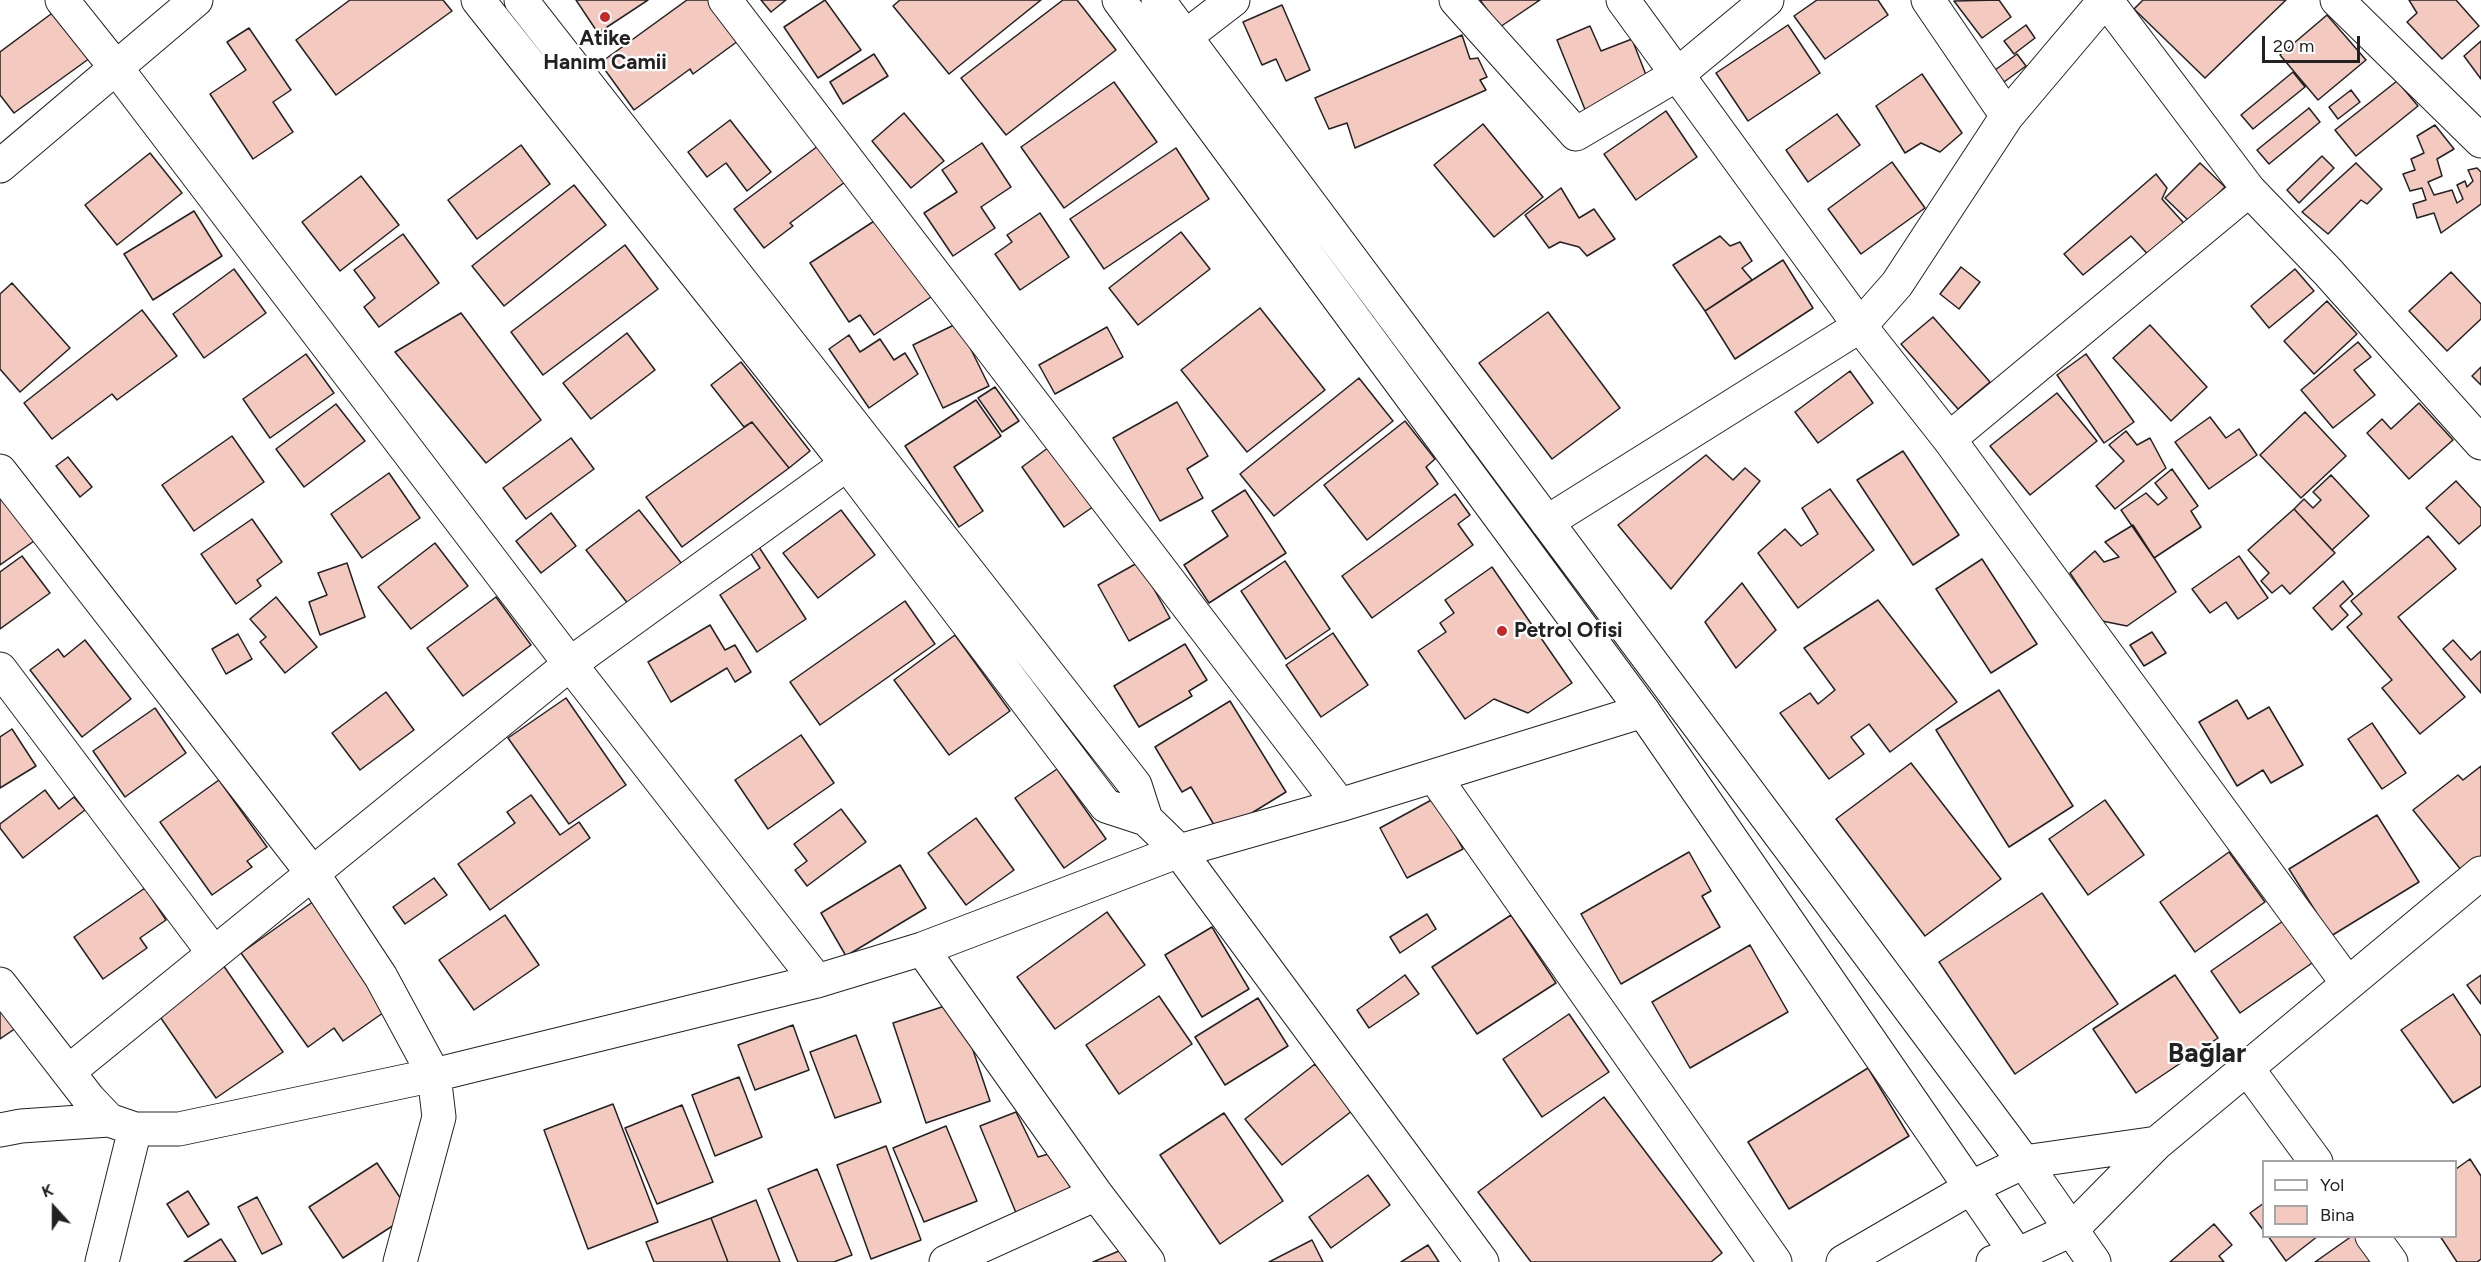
<!DOCTYPE html>
<meta charset="utf-8">
<style>
body{margin:0}
#map{position:relative;width:2481px;height:1262px;overflow:hidden;background:#fff;font-family:Figtree,sans-serif}
canvas{display:block}
.legend{position:absolute;left:2262px;top:1160px;width:195px;height:78px;box-sizing:border-box;background:#fff;border:2px solid #a7a7a7;margin:0;padding:8px 10px;list-style:none;font-size:18px;color:#222}
.legend li{display:flex;align-items:center;gap:12px;height:30px}
.legend b{width:30px;border:2px solid #a7a7a7}
.north{position:absolute;left:24px;top:1178px;width:60px;height:60px;-webkit-text-stroke:4px #fff;paint-order:stroke;rotate:339deg;font-size:16px;font-weight:700;line-height:24px;text-align:center;color:#222}
.north::after{content:'';display:block;margin:auto;width:21px;height:27px;background:#222;clip-path:polygon(50% 0,100% 100%,50% 72%,0 100%)}
.scale{position:absolute;left:2262px;top:36px;width:98px;height:27px;box-sizing:border-box;border:3px solid #222;border-top:0;padding-left:8px;font-size:18px;line-height:21px;white-space:nowrap;color:#222;-webkit-text-stroke:4px #fff;paint-order:stroke}
</style>
<div id="map">
<canvas width="2481" height="1262"></canvas>
<ul class="legend">
<li><b style="height:8px;background:#fff"></b>Yol</li>
<li><b style="height:16px;background:#f3c9c0"></b>Bina</li>
</ul>
<div class="north">K</div>
<div class="scale">20 m</div>
</div>
<script>
const ctx = document.querySelector('canvas').getContext('2d');
ctx.lineJoin = 'round';
function fillPath(path, color) {
  ctx.fillStyle = color;
  ctx.fill(path, 'evenodd');
}
function shape(rows) {
  const path = new Path2D();
  for (const r of rows) {
    path.moveTo(r[0], r[1]);
    for (let i = 2; i < r.length; i += 2) path.lineTo(r[i], r[i + 1]);
  }
  return path;
}
function trace(path, color, width, dash) {
  ctx.strokeStyle = color;
  ctx.lineWidth = width;
  ctx.lineCap = dash ? 'butt' : 'round';
  ctx.setLineDash(dash || []);
  ctx.stroke(path);
}
function label(font, color, halo, rows, align = 'center') {
  ctx.font = font + ' Figtree,sans-serif';
  ctx.lineWidth = 4.5;
  ctx.setLineDash([]);
  ctx.textBaseline = 'middle';
  ctx.strokeStyle = halo;
  ctx.fillStyle = color;
  for (const [text, x, y, turn = 0] of rows) {
    ctx.save();
    ctx.translate(x, y);
    ctx.rotate((+turn || 0) * Math.PI / 180);
    ctx.textAlign = isNaN(turn) ? turn : align;
    if (halo) ctx.strokeText(text, 0, 0);
    ctx.fillText(text, 0, 0);
    ctx.restore();
  }
}
const building = shape([
 [350,0,443,0,452,11,336,95,296,40,350,0],
 [576,0,648,0,598,33,576,0],
 [687,0,709,0,738,41,693,74,690,69,634,110,600,63,687,0],
 [761,0,786,0,771,12,761,0],
 [825,0,861,50,818,78,784,27,825,0],
 [900,0,1041,0,949,74,893,6,900,0],
 [1063,0,1077,0,1116,50,1006,135,961,78,1063,0],
 [1480,0,1540,0,1500,27,1480,0],
 [1817,0,1878,0,1888,15,1825,59,1794,16,1817,0],
 [1999,0,2011,17,1982,38,1954,1,1999,0],
 [2143,0,2286,0,2205,78,2134,9,2143,0],
 [2409,0,2456,0,2479,26,2442,59,2407,22,2417,13,2409,0],
 [1282,5,1310,70,1286,81,1276,59,1262,65,1243,22,1282,5],
 [55,11,90,58,14,113,0,95,0,52,55,11],
 [2327,15,2366,60,2318,100,2280,55,2327,15],
 [1788,25,1820,73,1748,121,1716,73,1788,25],
 [2026,25,2035,38,2014,54,2004,41,2026,25],
 [1590,26,1601,51,1632,39,1646,75,1586,112,1557,40,1590,26],
 [249,28,291,90,273,102,293,132,253,159,210,94,246,70,227,42,249,28],
 [1462,35,1470,59,1478,58,1487,77,1480,80,1486,90,1355,148,1347,123,1329,129,1315,98,1462,35],
 [2481,41,2481,79,2464,56,2481,41],
 [874,54,888,76,843,104,830,82,874,54],
 [2017,54,2026,66,2004,82,1995,70,2017,54],
 [2293,72,2305,87,2253,129,2241,115,2293,72],
 [1922,74,1962,133,1940,152,1921,143,1905,153,1876,106,1922,74],
 [2397,81,2418,106,2356,156,2335,130,2397,81],
 [1114,82,1157,142,1064,208,1021,147,1114,82],
 [2351,90,2360,102,2338,119,2329,107,2351,90],
 [2309,108,2320,122,2269,164,2257,150,2309,108],
 [1666,111,1697,157,1636,200,1604,154,1666,111],
 [904,113,944,161,911,188,872,141,904,113],
 [1837,114,1860,145,1808,182,1786,150,1837,114],
 [730,120,771,172,747,191,726,163,707,177,688,152,730,120],
 [1483,124,1543,197,1494,237,1434,165,1483,124],
 [2435,125,2454,149,2437,159,2442,176,2428,182,2434,195,2452,190,2457,203,2463,199,2457,185,2465,181,2467,187,2473,181,2468,170,2477,168,2481,172,2481,204,2441,233,2434,213,2417,218,2413,204,2426,200,2422,188,2410,191,2403,174,2415,170,2411,159,2424,153,2417,136,2435,125],
 [982,143,1011,187,981,207,995,228,953,256,924,213,957,192,942,170,982,143],
 [521,145,550,184,477,239,448,200,521,145],
 [818,146,845,182,790,223,793,226,764,248,734,209,818,146],
 [1176,148,1209,199,1104,269,1070,219,1176,148],
 [150,153,182,193,117,245,85,205,150,153],
 [2322,156,2334,168,2299,203,2287,190,2322,156],
 [1892,162,1925,208,1861,254,1828,209,1892,162],
 [2200,163,2225,187,2190,222,2165,198,2200,163],
 [2356,163,2382,189,2367,204,2361,200,2328,234,2302,212,2356,163],
 [2156,174,2167,188,2162,199,2191,231,2153,260,2131,236,2083,275,2064,254,2156,174],
 [361,176,399,225,340,271,302,222,361,176],
 [574,185,606,225,504,306,472,266,574,185],
 [1561,188,1579,218,1594,209,1615,239,1587,256,1579,247,1560,242,1549,248,1525,215,1561,188],
 [194,211,222,256,153,300,124,254,194,211],
 [888,212,940,291,874,335,860,315,849,322,810,263,888,212],
 [1040,213,1069,257,1020,290,995,254,1012,242,1007,235,1040,213],
 [1181,232,1210,269,1138,325,1109,288,1181,232],
 [403,234,439,283,379,327,364,307,375,298,354,270,403,234],
 [1720,236,1730,246,1740,242,1752,261,1742,268,1752,280,1705,311,1673,265,1720,236],
 [625,245,658,289,543,375,511,332,625,245],
 [1783,260,1813,308,1735,359,1705,311,1783,260],
 [1961,267,1980,282,1959,309,1940,294,1961,267],
 [234,269,266,313,204,358,173,314,234,269],
 [2295,269,2314,291,2269,328,2251,306,2295,269],
 [2451,272,2481,304,2481,319,2447,351,2409,311,2451,272],
 [12,283,70,348,20,392,0,369,0,294,12,283],
 [2327,301,2357,334,2314,374,2284,341,2327,301],
 [1260,308,1325,390,1247,452,1181,370,1260,308],
 [142,310,177,356,117,400,112,394,52,439,24,403,142,310],
 [1548,312,1620,408,1552,459,1479,363,1548,312],
 [461,313,541,420,486,463,395,352,461,313],
 [1933,317,1990,382,1958,409,1901,344,1933,317],
 [958,323,989,386,943,408,913,345,958,323],
 [2150,325,2207,387,2171,421,2113,358,2150,325],
 [1107,327,1123,357,1055,394,1039,365,1107,327],
 [627,333,655,370,591,419,563,383,627,333],
 [849,335,860,352,880,339,894,360,905,353,918,374,869,408,829,349,849,335],
 [2358,342,2371,357,2354,370,2375,395,2333,428,2301,390,2358,342],
 [306,354,334,393,270,438,243,399,306,354],
 [2086,354,2134,422,2104,443,2057,375,2086,354],
 [741,362,810,451,789,468,752,422,744,427,711,385,741,362],
 [2481,367,2481,385,2472,376,2481,367],
 [1850,371,1873,403,1818,443,1795,412,1850,371],
 [1359,378,1393,421,1274,516,1240,474,1359,378],
 [995,387,1019,421,1002,432,978,398,995,387],
 [2057,393,2097,441,2030,495,1990,446,2057,393],
 [976,400,1001,436,954,467,983,511,959,527,905,446,976,400],
 [1177,402,1208,456,1187,469,1203,498,1160,521,1113,438,1177,402],
 [2419,403,2453,440,2409,479,2367,433,2382,419,2391,429,2419,403],
 [336,404,365,441,304,487,276,449,336,404],
 [2305,412,2346,456,2301,498,2260,455,2305,412],
 [2210,417,2226,438,2239,429,2257,455,2209,489,2175,442,2210,417],
 [1405,421,1435,459,1426,467,1438,484,1367,540,1324,485,1405,421],
 [752,422,789,468,682,547,646,497,752,422],
 [2126,431,2137,445,2150,438,2166,468,2115,509,2096,486,2124,461,2109,445,2126,431],
 [232,436,264,482,194,531,162,485,232,436],
 [571,438,594,469,526,519,503,488,571,438],
 [1056,442,1100,502,1064,527,1022,467,1056,442],
 [1903,451,1959,535,1913,565,1857,480,1903,451],
 [1706,455,1733,480,1745,468,1760,481,1671,589,1618,525,1706,455],
 [68,457,92,487,80,497,56,466,68,457],
 [2172,469,2198,506,2191,511,2201,527,2154,558,2121,510,2146,493,2158,505,2167,498,2155,483,2172,469],
 [389,473,420,518,362,558,331,514,389,473],
 [2331,475,2369,516,2332,550,2294,509,2304,499,2313,508,2321,500,2313,492,2331,475],
 [2456,481,2481,508,2481,525,2459,544,2426,508,2456,481],
 [0,485,37,539,0,565,0,485],
 [1830,489,1874,550,1798,608,1758,553,1785,529,1801,546,1818,534,1802,508,1830,489],
 [1245,490,1286,553,1209,603,1184,565,1228,536,1212,511,1245,490],
 [1455,494,1470,515,1458,524,1473,545,1372,618,1342,576,1455,494],
 [2294,509,2335,553,2290,594,2282,585,2272,593,2261,581,2269,573,2248,550,2294,509],
 [639,510,682,564,629,605,586,550,639,510],
 [841,510,875,555,818,598,783,553,841,510],
 [551,513,576,546,541,573,516,541,551,513],
 [252,519,282,562,257,580,261,586,236,604,201,554,252,519],
 [2133,525,2176,592,2127,626,2102,621,2070,573,2095,551,2104,562,2119,557,2105,542,2133,525],
 [2428,536,2456,569,2398,617,2465,697,2420,734,2382,688,2392,680,2347,627,2362,614,2351,601,2428,536],
 [435,543,468,586,411,629,378,587,435,543],
 [757,544,806,619,757,652,720,595,760,568,748,549,757,544],
 [22,556,50,593,0,629,0,572,22,556],
 [2239,556,2268,598,2238,619,2226,602,2210,613,2192,589,2239,556],
 [1982,559,2037,644,1991,673,1936,589,1982,559],
 [1285,561,1330,629,1286,659,1241,591,1285,561],
 [1139,562,1170,618,1129,641,1098,585,1139,562],
 [347,563,365,617,320,635,309,602,327,595,318,573,347,563],
 [1492,567,1572,683,1528,713,1494,699,1465,719,1418,651,1446,632,1440,623,1454,613,1445,600,1492,567],
 [2343,581,2353,594,2340,606,2348,615,2332,630,2313,608,2343,581],
 [1742,583,1776,630,1736,668,1705,622,1742,583],
 [276,597,317,647,285,673,260,642,266,637,250,619,276,597],
 [496,597,531,645,463,696,427,648,496,597],
 [1878,600,1957,702,1890,752,1869,724,1851,737,1864,754,1829,779,1780,713,1810,693,1818,704,1835,690,1804,648,1878,600],
 [905,601,935,644,820,725,790,682,905,601],
 [710,625,725,650,735,645,751,672,735,682,727,668,671,702,648,662,710,625],
 [2152,632,2166,653,2144,666,2130,645,2152,632],
 [1333,633,1368,685,1321,717,1286,665,1333,633],
 [238,634,252,659,226,674,212,649,238,634],
 [955,635,1010,711,949,755,894,680,955,635],
 [85,640,131,699,82,737,30,670,58,649,64,657,85,640],
 [2453,640,2471,660,2481,651,2481,693,2443,649,2453,640],
 [1185,644,1207,680,1189,691,1192,696,1139,727,1114,686,1185,644],
 [1999,690,2073,806,2009,847,1936,730,1999,690],
 [386,692,414,730,360,770,332,733,386,692],
 [566,698,626,785,569,824,508,738,566,698],
 [2237,700,2248,719,2269,707,2303,765,2271,783,2263,770,2237,786,2199,722,2237,700],
 [1230,701,1286,792,1219,833,1191,787,1182,792,1155,747,1230,701],
 [155,708,186,753,125,797,93,751,155,708],
 [2372,723,2406,773,2382,789,2348,739,2372,723],
 [12,729,36,766,0,788,0,737,12,729],
 [801,735,834,783,768,829,735,780,801,735],
 [1911,763,2001,879,1925,936,1836,819,1911,763],
 [2481,766,2481,856,2462,871,2413,810,2458,775,2463,780,2481,766],
 [1057,769,1106,839,1064,868,1015,798,1057,769],
 [219,780,267,847,247,861,252,867,212,895,160,822,219,780],
 [45,790,59,809,74,797,85,810,23,858,0,828,0,824,45,790],
 [531,795,560,835,579,822,590,838,490,910,458,864,515,823,507,812,531,795],
 [1435,798,1463,849,1407,878,1380,828,1435,798],
 [2105,800,2144,855,2088,895,2049,839,2105,800],
 [841,809,866,842,807,886,795,870,807,861,794,844,841,809],
 [2377,815,2419,882,2331,936,2289,869,2377,815],
 [976,818,1014,870,966,905,928,853,976,818],
 [1689,852,1711,891,1702,896,1720,927,1621,984,1581,914,1689,852],
 [2229,852,2265,902,2195,952,2160,902,2229,852],
 [900,865,926,908,846,956,821,913,900,865],
 [434,878,447,895,405,924,393,907,434,878],
 [145,888,166,920,140,938,147,948,103,979,74,937,145,888],
 [2042,893,2118,1004,2015,1074,1939,962,2042,893],
 [314,901,390,1008,343,1041,334,1028,308,1047,241,953,314,901],
 [1107,912,1145,965,1055,1029,1017,977,1107,912],
 [1427,914,1436,929,1400,953,1390,937,1427,914],
 [505,915,539,965,474,1010,439,960,505,915],
 [1511,915,1556,983,1477,1034,1432,967,1511,915],
 [2286,919,2315,961,2240,1013,2211,971,2286,919],
 [1212,927,1249,989,1202,1017,1165,955,1212,927],
 [1750,945,1788,1012,1690,1068,1652,1002,1750,945],
 [221,962,283,1052,216,1098,154,1008,221,962],
 [1405,975,1419,994,1369,1028,1357,1010,1405,975],
 [2175,975,2218,1038,2136,1093,2093,1029,2175,975],
 [2481,975,2481,1004,2467,985,2481,975],
 [0,994,22,1024,0,1039,0,994],
 [2453,994,2481,1036,2481,1086,2453,1103,2401,1030,2453,994],
 [1159,996,1192,1044,1119,1094,1086,1045,1159,996],
 [1258,998,1288,1046,1225,1085,1195,1037,1258,998],
 [957,1002,990,1101,926,1123,893,1023,957,1002],
 [1569,1014,1609,1072,1542,1117,1503,1059,1569,1014],
 [793,1025,809,1070,755,1090,738,1045,793,1025],
 [856,1035,881,1102,835,1118,810,1052,856,1035],
 [1315,1064,1352,1111,1282,1165,1245,1119,1315,1064],
 [1868,1068,1909,1136,1789,1209,1748,1142,1868,1068],
 [739,1077,762,1137,715,1156,692,1095,739,1077],
 [1604,1097,1722,1253,1711,1262,1531,1262,1478,1192,1604,1097],
 [613,1104,658,1222,588,1249,544,1130,613,1104],
 [682,1105,713,1182,657,1204,625,1128,682,1105],
 [1016,1112,1038,1157,1052,1153,1075,1196,1019,1220,980,1126,1016,1112],
 [1224,1113,1283,1201,1220,1244,1160,1155,1224,1113],
 [946,1126,977,1201,924,1222,893,1148,946,1126],
 [886,1146,921,1240,871,1259,837,1165,886,1146],
 [2470,1159,2481,1176,2481,1259,2477,1262,2457,1262,2440,1236,2456,1236,2456,1169,2470,1159],
 [377,1163,411,1214,343,1258,309,1207,377,1163],
 [817,1169,852,1255,834,1262,798,1262,768,1189,817,1169],
 [1368,1175,1390,1205,1331,1248,1309,1217,1368,1175],
 [188,1191,209,1224,188,1237,167,1204,188,1191],
 [257,1197,282,1244,262,1254,238,1207,257,1197],
 [756,1200,780,1262,728,1262,711,1218,756,1200],
 [2264,1203,2264,1231,2250,1213,2264,1203],
 [711,1218,728,1262,654,1262,646,1242,711,1218],
 [2214,1224,2232,1245,2219,1256,2224,1262,2170,1262,2214,1224],
 [2268,1236,2318,1236,2286,1261,2268,1236],
 [2352,1236,2365,1236,2383,1262,2315,1262,2352,1236],
 [221,1239,236,1262,184,1262,221,1239],
 [1312,1240,1323,1262,1269,1262,1312,1240],
 [1428,1245,1439,1262,1401,1262,1428,1245],
 [1126,1248,1131,1262,1093,1262,1126,1248]
]);
fillPath(building, '#f3c9c0');
trace(building, '#222', 1.5);
const minor = shape([
 [62,0,117,69,570,664,817,981],
 [478,0,847,464,1106,806,1146,819,1179,851,1482,1262],
 [521,0,1135,785,1146,819],
 [725,0,1340,805],
 [1456,0,1576,134,1678,74,1767,0],
 [1623,0,1860,326,1949,439,2348,984],
 [1928,0,2007,116],
 [2106,0,2249,190,2328,272,2481,443],
 [2337,0,2481,141],
 [1185,37,1233,0],
 [0,166,196,0],
 [1949,439,2249,190],
 [0,471,313,874,381,977,434,1075,439,1117,400,1262],
 [1547,522,1860,326,1897,284,2007,116,2105,0],
 [0,669,213,952],
 [1434,776,1775,1262],
 [922,949,1096,1194,1148,1262],
 [0,984,89,1099,109,1120,135,1129,179,1129,434,1075,817,981,922,949,1179,851,1340,805,1643,711],
 [2247,1068,2316,1162],
 [68,1072,570,664,847,464],
 [0,1130,21,1126,109,1120],
 [2372,1236,2391,1262],
 [102,1262,135,1129],
 [946,1262,1096,1194],
 [1843,1262,1972,1187,2024,1162,2157,1143],
 [1993,1262,2017,1255,2071,1230,2157,1143,2481,873]
]);
const major = shape([
 [1119,0,1643,711,2022,1262],
 [1158,0,2024,1162,2094,1262]
]);
trace(minor, '#222', 35);
trace(major, '#222', 35);
trace(minor, '#fff', 33);
trace(major, '#fff', 33);
for (const [x, y, r, color] of [
 [605,17,6,"#c62828"],
 [1502,631,6,"#c62828"]
]) {
  const dot = new Path2D();
  dot.arc(x, y, r, 0, 2 * Math.PI);
  ctx.fillStyle = color;
  ctx.fill(dot);
  trace(dot, '#fff', 2);
}
label('bold 21px', '#222', '#fff', [
 ["Atike",605,39],
 ["Hanım Camii",605,63],
 ["Petrol Ofisi",1514,631,"left"]
]);
label('bold 27px', '#222', '#fff', [
 ["Bağlar",2207,1054]
]);
</script>
